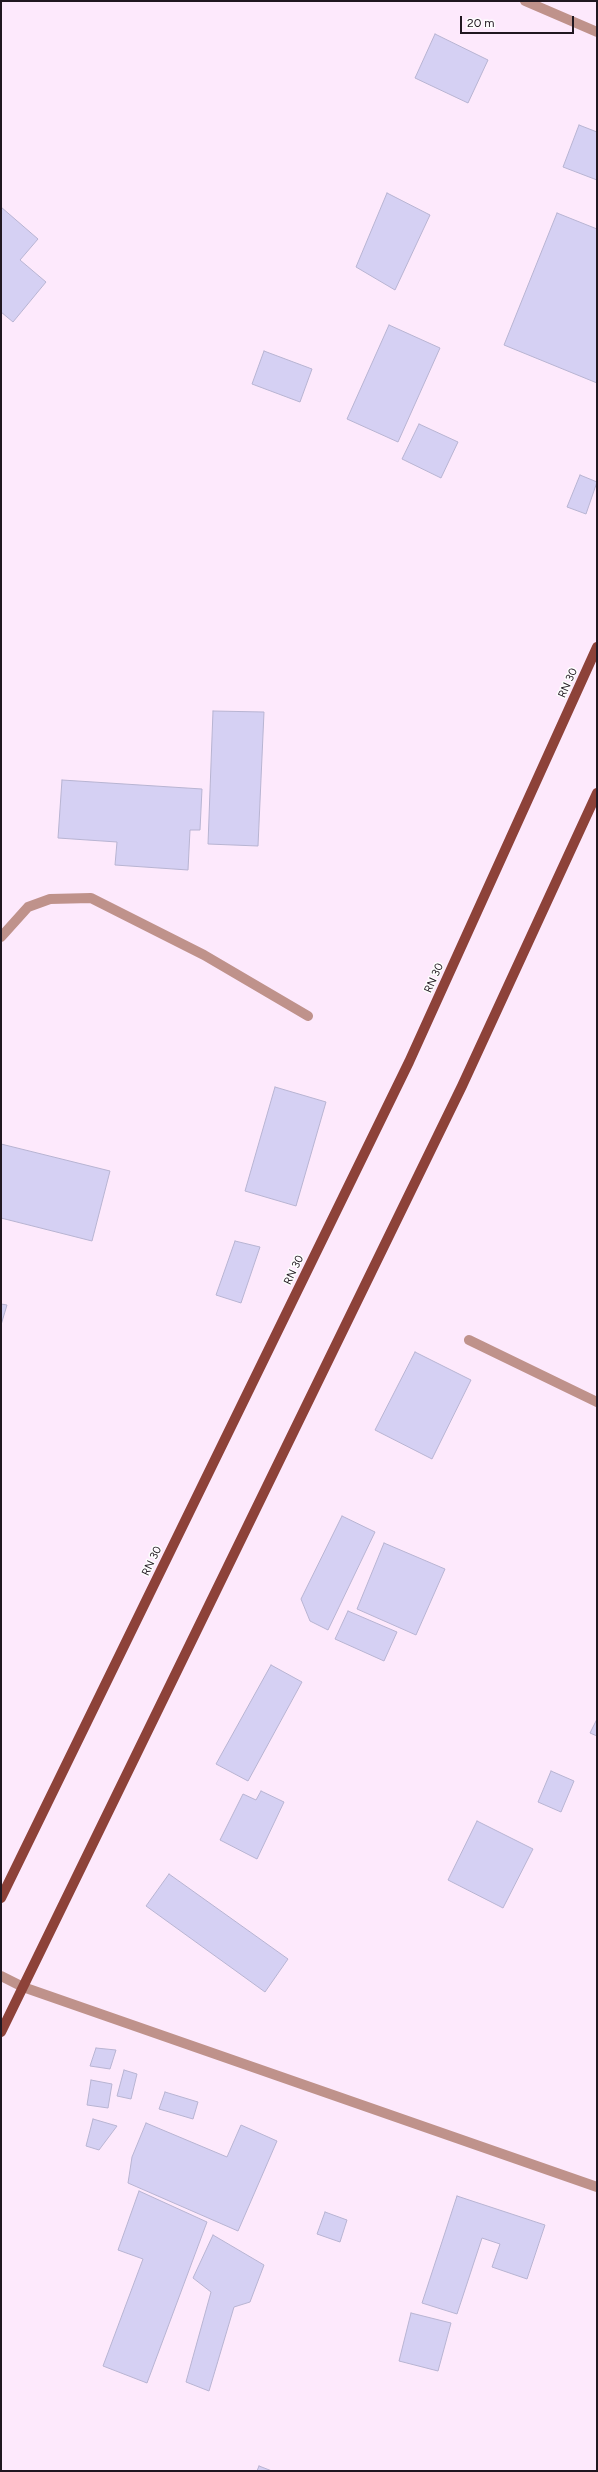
<!DOCTYPE html>
<style>
body{margin:0}
#map{position:relative;width:598px;height:2472px;overflow:hidden;background:#fde9fc;font-family:Figtree,sans-serif}
canvas{display:block}
.frame{position:absolute;inset:0;border:2px solid #201720;pointer-events:none}
.scale{position:absolute;left:460px;top:16px;width:114px;height:18px;box-sizing:border-box;border:2px solid #201720;border-top:0;padding-left:5px;font-size:12px;line-height:14px;white-space:nowrap;color:#201720;-webkit-text-stroke:3px #fdfdfd;paint-order:stroke}
</style>
<div id="map">
<canvas width="598" height="2472"></canvas>
<div class="frame"></div>
<div class="scale">20 m</div>
</div>
<script>
const ctx = document.querySelector('canvas').getContext('2d');
ctx.lineJoin = 'round';
function fillPath(path, color) {
  ctx.fillStyle = color;
  ctx.fill(path, 'evenodd');
}
function shape(rows) {
  const path = new Path2D();
  for (const r of rows) {
    path.moveTo(r[0], r[1]);
    for (let i = 2; i < r.length; i += 2) path.lineTo(r[i], r[i + 1]);
  }
  return path;
}
function trace(path, color, width, dash) {
  ctx.strokeStyle = color;
  ctx.lineWidth = width;
  ctx.lineCap = dash ? 'butt' : 'round';
  ctx.setLineDash(dash || []);
  ctx.stroke(path);
}
function label(font, color, halo, rows, align = 'center') {
  ctx.font = font + ' Figtree,sans-serif';
  ctx.lineWidth = 3;
  ctx.setLineDash([]);
  ctx.textBaseline = 'middle';
  ctx.strokeStyle = halo;
  ctx.fillStyle = color;
  for (const [text, x, y, turn = 0] of rows) {
    ctx.save();
    ctx.translate(x, y);
    ctx.rotate((+turn || 0) * Math.PI / 180);
    ctx.textAlign = isNaN(turn) ? turn : align;
    if (halo) ctx.strokeText(text, 0, 0);
    ctx.fillText(text, 0, 0);
    ctx.restore();
  }
}
const building = shape([
 [435,34,488,60,468,103,415,78,435,34],
 [579,125,597,132,597,180,563,167,579,125],
 [387,193,430,215,395,290,356,267,387,193],
 [1,207,38,239,20,260,46,282,13,322,1,312,1,207],
 [557,213,597,229,597,383,504,345,557,213],
 [389,325,440,348,398,442,347,419,389,325],
 [264,351,312,369,300,402,252,384,264,351],
 [419,424,458,442,441,478,402,459,419,424],
 [580,475,597,482,586,514,567,507,580,475],
 [213,711,264,712,258,846,208,844,213,711],
 [62,780,202,789,200,830,190,830,188,870,115,865,117,842,58,838,62,780],
 [275,1087,326,1102,296,1206,245,1191,275,1087],
 [1,1144,110,1171,92,1241,1,1218,1,1144],
 [235,1241,260,1247,241,1303,216,1295,235,1241],
 [1,1304,7,1305,1,1325,1,1304],
 [415,1352,471,1380,432,1459,375,1430,415,1352],
 [342,1516,375,1532,328,1630,310,1621,301,1599,342,1516],
 [384,1543,445,1569,416,1635,357,1609,384,1543],
 [348,1611,397,1632,384,1661,335,1639,348,1611],
 [271,1665,302,1682,248,1781,216,1764,271,1665],
 [597,1719,597,1736,590,1733,597,1719],
 [551,1771,574,1781,561,1812,538,1802,551,1771],
 [261,1791,284,1802,257,1859,220,1840,243,1794,256,1800,261,1791],
 [477,1821,533,1849,503,1908,448,1880,477,1821],
 [169,1874,288,1959,265,1992,146,1906,169,1874],
 [96,2048,116,2050,110,2069,90,2066,96,2048],
 [124,2070,137,2074,131,2099,117,2096,124,2070],
 [91,2080,112,2084,108,2108,87,2105,91,2080],
 [165,2092,198,2102,193,2119,159,2109,165,2092],
 [93,2119,117,2126,99,2150,86,2146,93,2119],
 [146,2123,227,2157,241,2125,277,2141,238,2231,128,2183,132,2157,146,2123],
 [139,2191,207,2222,147,2383,103,2366,143,2259,118,2250,139,2191],
 [457,2196,545,2225,527,2279,492,2267,500,2244,482,2238,457,2314,422,2303,457,2196],
 [325,2212,347,2220,340,2242,317,2234,325,2212],
 [213,2235,264,2265,250,2302,234,2307,209,2391,186,2382,211,2292,193,2278,213,2235],
 [411,2313,451,2323,438,2371,399,2361,411,2313],
 [259,2466,272,2471,257,2471,259,2466]
]);
fillPath(building, '#d5d0f3');
trace(building, '#b8b4d2', 1);
trace(shape([
 [525,1,597,32],
 [1,937,28,907,50,899,91,898,204,955,308,1016],
 [469,1340,597,1402],
 [1,1976,23,1987,597,2187]
]), '#bf928b', 10);
trace(shape([
 [1,1898,409,1062,597,647],
 [1,2032,462,1086,597,793]
]), '#8d4239', 10);
label('11px', '#201720', '#fdfdfd', [
 ["RN 30",568,683,-66],
 ["RN 30",434,978,-66],
 ["RN 30",294,1270,-64],
 ["RN 30",152,1561,-64]
]);
</script>
